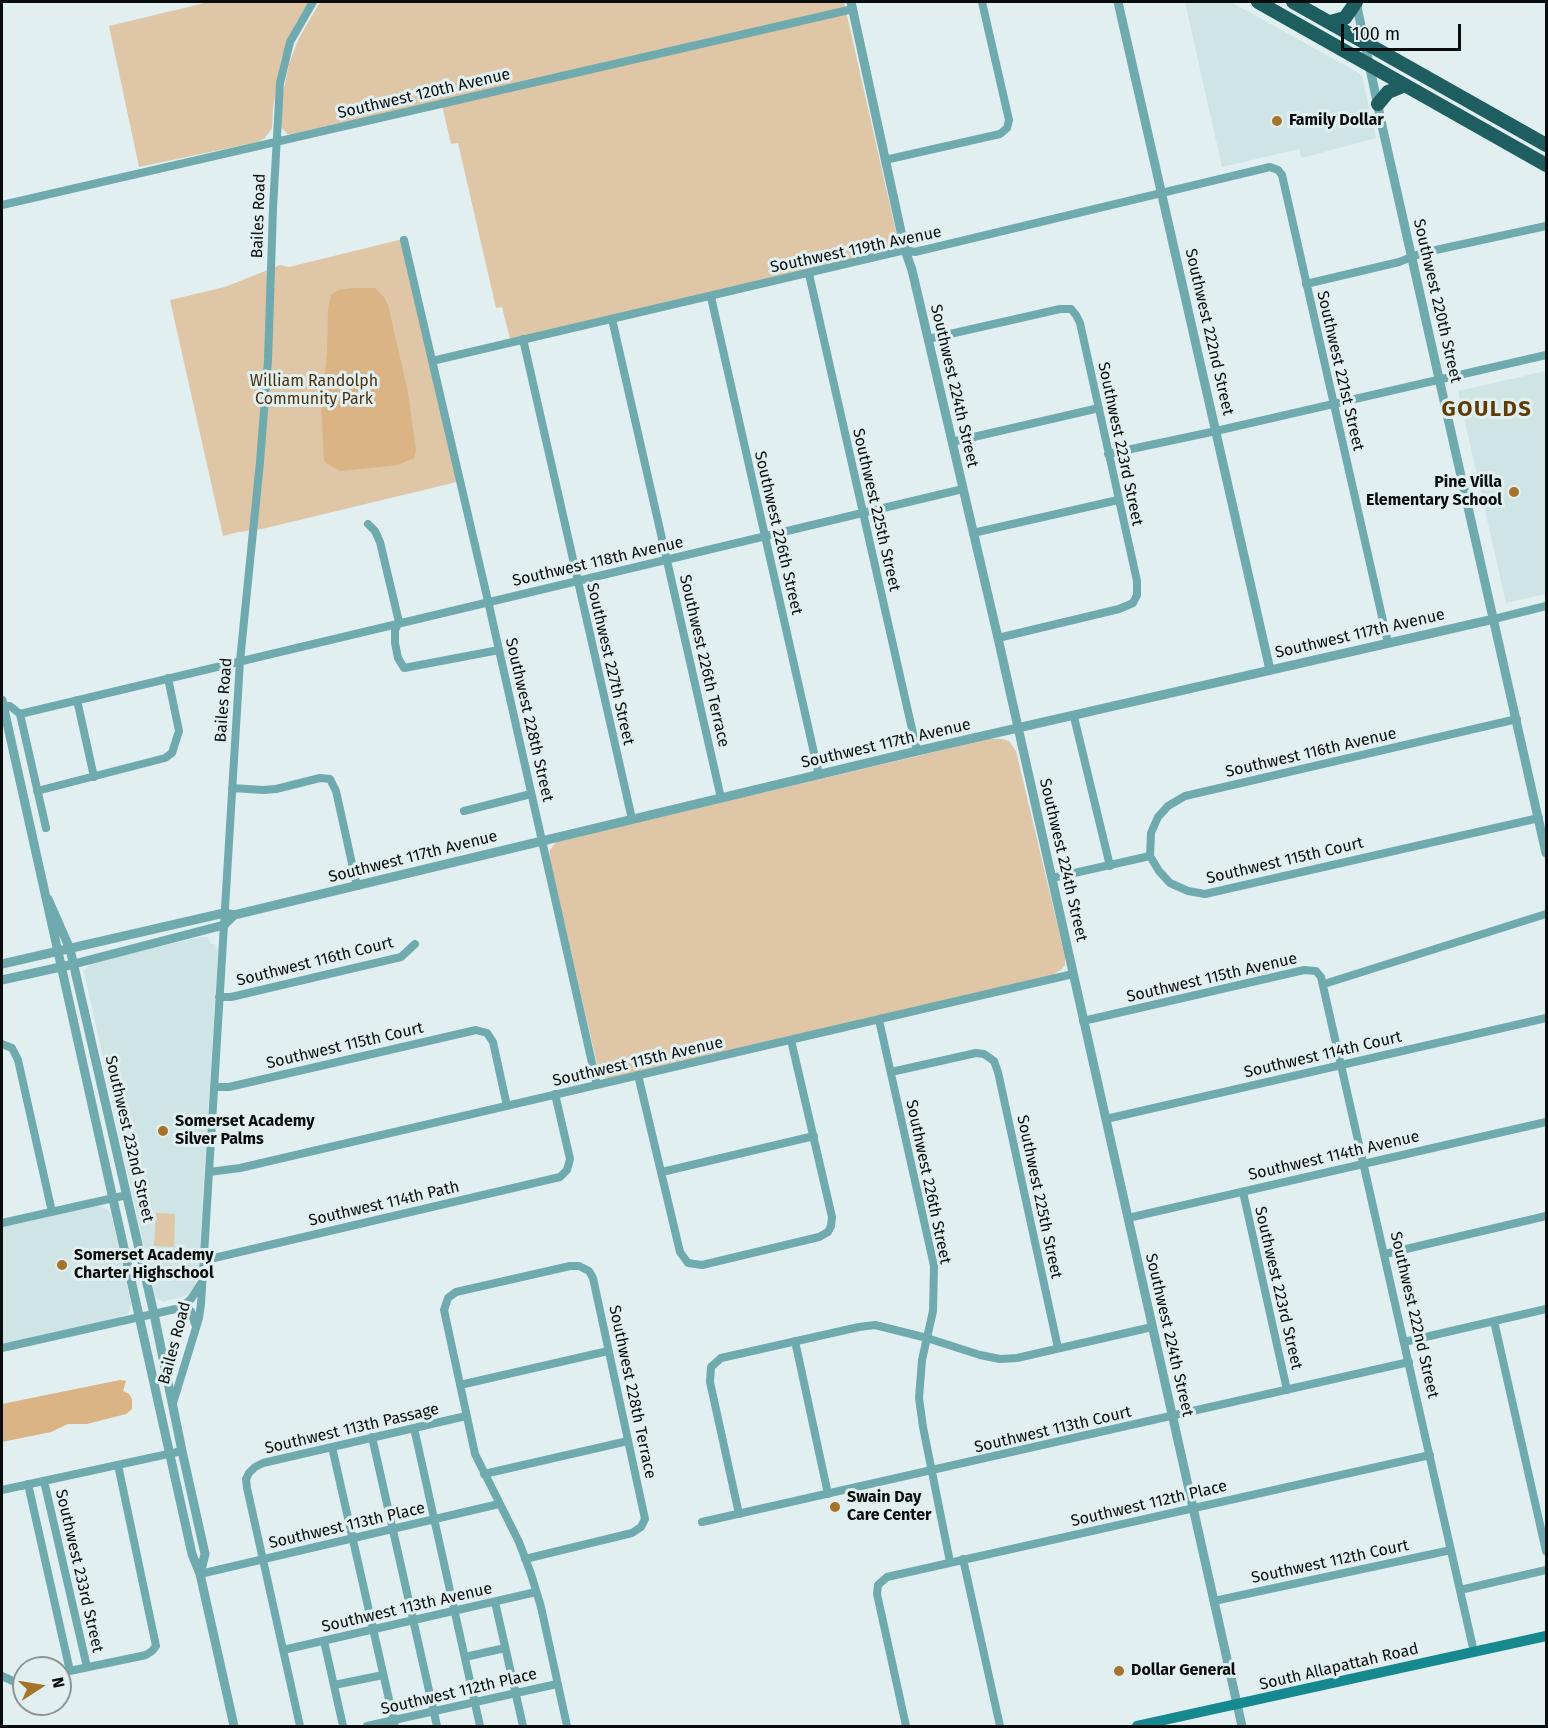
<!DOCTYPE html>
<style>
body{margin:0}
#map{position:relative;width:1548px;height:1728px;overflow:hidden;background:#e2eff0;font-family:"Fira Sans",sans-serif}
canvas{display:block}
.frame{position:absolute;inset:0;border:3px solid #090d0d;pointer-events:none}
.north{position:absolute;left:12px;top:1656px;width:60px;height:60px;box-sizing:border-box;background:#e2eff0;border:2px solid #8b9595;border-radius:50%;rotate:78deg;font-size:16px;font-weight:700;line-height:24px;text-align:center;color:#090d0d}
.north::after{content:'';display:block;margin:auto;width:21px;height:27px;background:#a5732a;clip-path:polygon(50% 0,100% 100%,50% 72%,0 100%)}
.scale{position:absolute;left:1341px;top:24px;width:120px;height:27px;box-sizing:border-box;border:3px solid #090d0d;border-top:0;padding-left:8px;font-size:18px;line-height:21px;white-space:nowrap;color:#090d0d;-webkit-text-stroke:4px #e2eff0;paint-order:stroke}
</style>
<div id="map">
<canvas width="1548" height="1728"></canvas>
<div class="frame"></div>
<div class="north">N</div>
<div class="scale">100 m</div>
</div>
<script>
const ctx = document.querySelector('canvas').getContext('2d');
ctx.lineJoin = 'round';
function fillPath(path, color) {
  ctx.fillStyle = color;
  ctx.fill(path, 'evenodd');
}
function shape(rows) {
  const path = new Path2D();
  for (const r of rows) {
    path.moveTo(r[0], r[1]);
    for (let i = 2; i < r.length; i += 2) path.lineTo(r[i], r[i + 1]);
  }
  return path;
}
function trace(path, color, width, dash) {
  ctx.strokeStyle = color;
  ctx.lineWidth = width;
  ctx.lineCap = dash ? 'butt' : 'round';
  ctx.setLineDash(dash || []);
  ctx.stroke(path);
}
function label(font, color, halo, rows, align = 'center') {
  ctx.font = font + ' "Fira Sans",sans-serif';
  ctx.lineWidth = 6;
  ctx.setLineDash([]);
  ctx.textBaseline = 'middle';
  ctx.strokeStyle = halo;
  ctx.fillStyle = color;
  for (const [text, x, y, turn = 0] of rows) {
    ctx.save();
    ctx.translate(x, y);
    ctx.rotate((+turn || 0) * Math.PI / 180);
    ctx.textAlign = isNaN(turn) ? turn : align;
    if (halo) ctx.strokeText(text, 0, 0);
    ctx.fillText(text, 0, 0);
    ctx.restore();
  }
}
fillPath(shape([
 [1185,2,1231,2,1357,72,1362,76,1376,138,1302,158,1299,149,1222,167],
 [1546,371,1546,594,1506,603,1458,391],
 [201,937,207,937,211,944,215,944,218,952,198,1275,195,1286,187,1295,163,1302,155,1297,84,971,91,963],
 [97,1206,107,1209,111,1214,131,1303,129,1313,119,1318,2,1344,2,1227]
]), '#cee4e5');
fillPath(shape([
 [209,2,310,2,296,23,281,60,273,108,272,128,265,138,258,142,139,167,109,26],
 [320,2,844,2,898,241,893,250,510,339,502,307,496,308,458,143,451,144,441,101,292,134,287,134,281,127,282,98,289,64,299,38],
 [403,239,457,482,262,529,239,532,223,536,170,300,225,287,280,265,289,267],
 [989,739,1002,739,1009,741,1016,751,1065,957,1065,965,1061,970,1051,976,610,1078,605,1078,599,1072,549,857,550,850,556,842],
 [156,1213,175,1214,174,1247,154,1246]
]), '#dec6a7');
fillPath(shape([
 [352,288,375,288,384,297,388,305,408,392,416,451,414,458,398,465,340,471,326,463,324,460,321,406,327,354,328,309,331,295,338,290],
 [120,1380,126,1381,123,1391,129,1394,132,1399,132,1409,126,1414,87,1424,68,1424,51,1432,2,1442,2,1404]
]), '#dab484');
trace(shape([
 [885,160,1000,134,1007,128,1009,120,982,2],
 [2,205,853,9],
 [404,240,488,601,597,1085],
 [809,274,917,751],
 [1306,284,1399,262,1422,253,1546,226],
 [711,297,819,775],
 [612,319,721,798],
 [523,339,632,819],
 [928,339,1060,309,1071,309,1076,315,1080,323,1137,581,1137,595,1133,603,1119,609,998,638],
 [432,361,905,250,915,252,1270,167,1278,170,1282,175,1388,643],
 [952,442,1099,408],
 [1108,454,1216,431,1546,355],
 [368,524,375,531,380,542,399,622],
 [973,533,1118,500],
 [1494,619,1546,606],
 [399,622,395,630,395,643,398,658,404,668,499,650],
 [77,700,94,777],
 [3,706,10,706,20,714,963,489],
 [20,714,46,828],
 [1074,717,1110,866],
 [1517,719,1185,796,1168,806,1158,817,1151,833,1150,856,1159,871,1170,883,1188,891,1205,894,1539,818],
 [232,788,263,790,276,789,320,778,330,779,336,791,357,886],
 [37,791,165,758,172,753,179,731,168,678],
 [464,811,531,794],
 [1052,878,1150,856],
 [1324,984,1546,914],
 [219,997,231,997,401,957,415,944],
 [879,1020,934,1266,933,1311,922,1360,919,1398,923,1427,950,1562],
 [1083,1021,1304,970,1316,971,1321,977,1474,1652],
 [2,1044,12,1048,18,1060,52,1212],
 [891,1072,976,1053,984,1054,994,1061,998,1072,1058,1348],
 [638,1075,680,1252,688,1263,702,1265,819,1237,828,1232,831,1226,832,1217,791,1040],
 [214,1087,229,1087,476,1030,487,1033,493,1042,507,1106],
 [1106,1119,1546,1018],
 [209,1172,240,1168,1073,974],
 [662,1172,814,1136],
 [1243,1192,1287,1390],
 [1128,1218,1546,1122],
 [2,1223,127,1195],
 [1385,1254,1546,1216],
 [205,1257,214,1258,560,1177,567,1170,570,1159,555,1094],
 [180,1308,191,1311,195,1324],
 [1494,1321,1546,1551],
 [795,1341,828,1494],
 [1404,1342,1546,1309],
 [2,1348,180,1308,191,1299,202,1282],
 [460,1385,608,1351],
 [173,1403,199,1318,201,1304,240,661,260,462,268,360,273,208,280,83,290,42,313,2],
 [414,1428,480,1726],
 [372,1437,437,1726],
 [332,1447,395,1726],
 [484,1474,628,1441],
 [44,1481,87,1667],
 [28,1484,70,1671],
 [2,1490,182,1451],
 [739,1514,710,1382,711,1367,721,1358,859,1327,875,1325,927,1338,980,1355,1000,1359,1017,1358,1152,1327],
 [702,1522,1409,1362],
 [525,1559,632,1533,641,1527,645,1519,593,1278,589,1271,579,1266,570,1266,456,1292,448,1298,444,1310,475,1454,519,1542,531,1574,541,1607,567,1726],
 [963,1559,1000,1726],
 [200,1574,499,1504],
 [1460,1590,1546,1570],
 [1214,1601,1451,1550],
 [495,1602,523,1726],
 [324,1641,343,1726],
 [283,1650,536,1592],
 [465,1657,505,1648],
 [60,1673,146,1655,152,1651,156,1646,118,1465],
 [2,1676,15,1682,24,1681],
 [334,1685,383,1675],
 [300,1726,247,1488,246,1479,249,1473,255,1467,263,1463,466,1416],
 [367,1726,557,1684],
 [906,1726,877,1594,878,1585,887,1577,1430,1455]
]), '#6faaae', 8);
trace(shape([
 [851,2,905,250,912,270,998,638,1242,1726],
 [1118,2,1270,670],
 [1356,2,1383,130,1546,853],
 [2,700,192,1554,200,1574,234,1726],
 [48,899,70,949,154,1314,182,1451,205,1554,200,1574],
 [2,964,224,913,234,915,917,751,1494,619],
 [2,980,74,964,224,925,234,915]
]), '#6faaae', 9);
trace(shape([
 [1137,1726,1546,1636]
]), '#16888f', 10);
trace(shape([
 [1258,2,1546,165],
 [1293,2,1546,145],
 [1330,22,1345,18,1356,2],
 [1378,104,1388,92,1405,85]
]), '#1e5e61', 14);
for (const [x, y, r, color] of [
 [1277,121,6,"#a5732a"],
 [1514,492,6,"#a5732a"],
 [163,1131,6,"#a5732a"],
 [62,1265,6,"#a5732a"],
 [835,1507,6,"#a5732a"],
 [1119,1671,6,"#a5732a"]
]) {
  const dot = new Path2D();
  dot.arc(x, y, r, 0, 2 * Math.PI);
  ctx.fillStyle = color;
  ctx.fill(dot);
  trace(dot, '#e2eff0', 2);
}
label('16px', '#090d0d', '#e2eff0', [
 ["Southwest 120th Avenue",424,94,-13],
 ["Bailes Road",259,216,-88],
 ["Southwest 119th Avenue",856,250,-12],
 ["Southwest 220th Street",1437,301,77],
 ["Southwest 222nd Street",1209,332,77],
 ["Southwest 221st Street",1340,371,77],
 ["Southwest 224th Street",954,386,77],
 ["Southwest 223rd Street",1120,444,78],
 ["Southwest 225th Street",876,510,77],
 ["Southwest 226th Street",778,533,77],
 ["Southwest 118th Avenue",598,562,-13],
 ["Southwest 117th Avenue",1360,634,-13],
 ["Southwest 226th Terrace",704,661,77],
 ["Southwest 227th Street",610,664,77],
 ["Bailes Road",224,700,-86],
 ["Southwest 228th Street",529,720,77],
 ["Southwest 117th Avenue",886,744,-13],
 ["Southwest 116th Avenue",1311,753,-13],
 ["Southwest 117th Avenue",413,857,-14],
 ["Southwest 224th Street",1063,860,77],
 ["Southwest 115th Court",1285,861,-13],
 ["Southwest 116th Court",315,962,-14],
 ["Southwest 115th Avenue",1212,978,-13],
 ["Southwest 115th Court",345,1046,-13],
 ["Southwest 114th Court",1323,1055,-13],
 ["Southwest 115th Avenue",638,1062,-13],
 ["Southwest 232nd Street",129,1139,77],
 ["Southwest 114th Avenue",1334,1156,-13],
 ["Southwest 226th Street",928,1182,78],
 ["Southwest 225th Street",1039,1197,78],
 ["Southwest 114th Path",384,1204,-13],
 ["Southwest 223rd Street",1278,1288,77],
 ["Southwest 222nd Street",1414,1315,77],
 ["Southwest 224th Street",1169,1335,77],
 ["Bailes Road",175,1343,-75],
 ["Southwest 228th Terrace",632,1392,78],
 ["Southwest 113th Passage",352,1429,-13],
 ["Southwest 113th Court",1053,1430,-13],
 ["Southwest 112th Place",1149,1504,-13],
 ["Southwest 113th Place",347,1526,-13],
 ["Southwest 112th Court",1330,1562,-12],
 ["Southwest 233rd Street",79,1571,77],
 ["Southwest 113th Avenue",407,1608,-13],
 ["South Allapattah Road",1339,1667,-13],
 ["Southwest 112th Place",459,1692,-13]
]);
label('bold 16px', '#090d0d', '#e2eff0', [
 ["Family Dollar",1289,121],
 ["Pine Villa",1502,483,"right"],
 ["Elementary School",1502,501,"right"],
 ["Somerset Academy",175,1122],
 ["Silver Palms",175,1140],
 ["Somerset Academy",74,1256],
 ["Charter Highschool",74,1274],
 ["Swain Day",847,1498],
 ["Care Center",847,1516],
 ["Dollar General",1131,1671]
], 'left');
label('16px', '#4c310a', '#e2eff0', [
 ["William Randolph",314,382],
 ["Community Park",314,400]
]);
ctx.letterSpacing = '1.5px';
label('bold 22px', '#5e3c05', '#e2eff0', [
 ["GOULDS",1487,410]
]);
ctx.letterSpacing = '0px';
</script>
